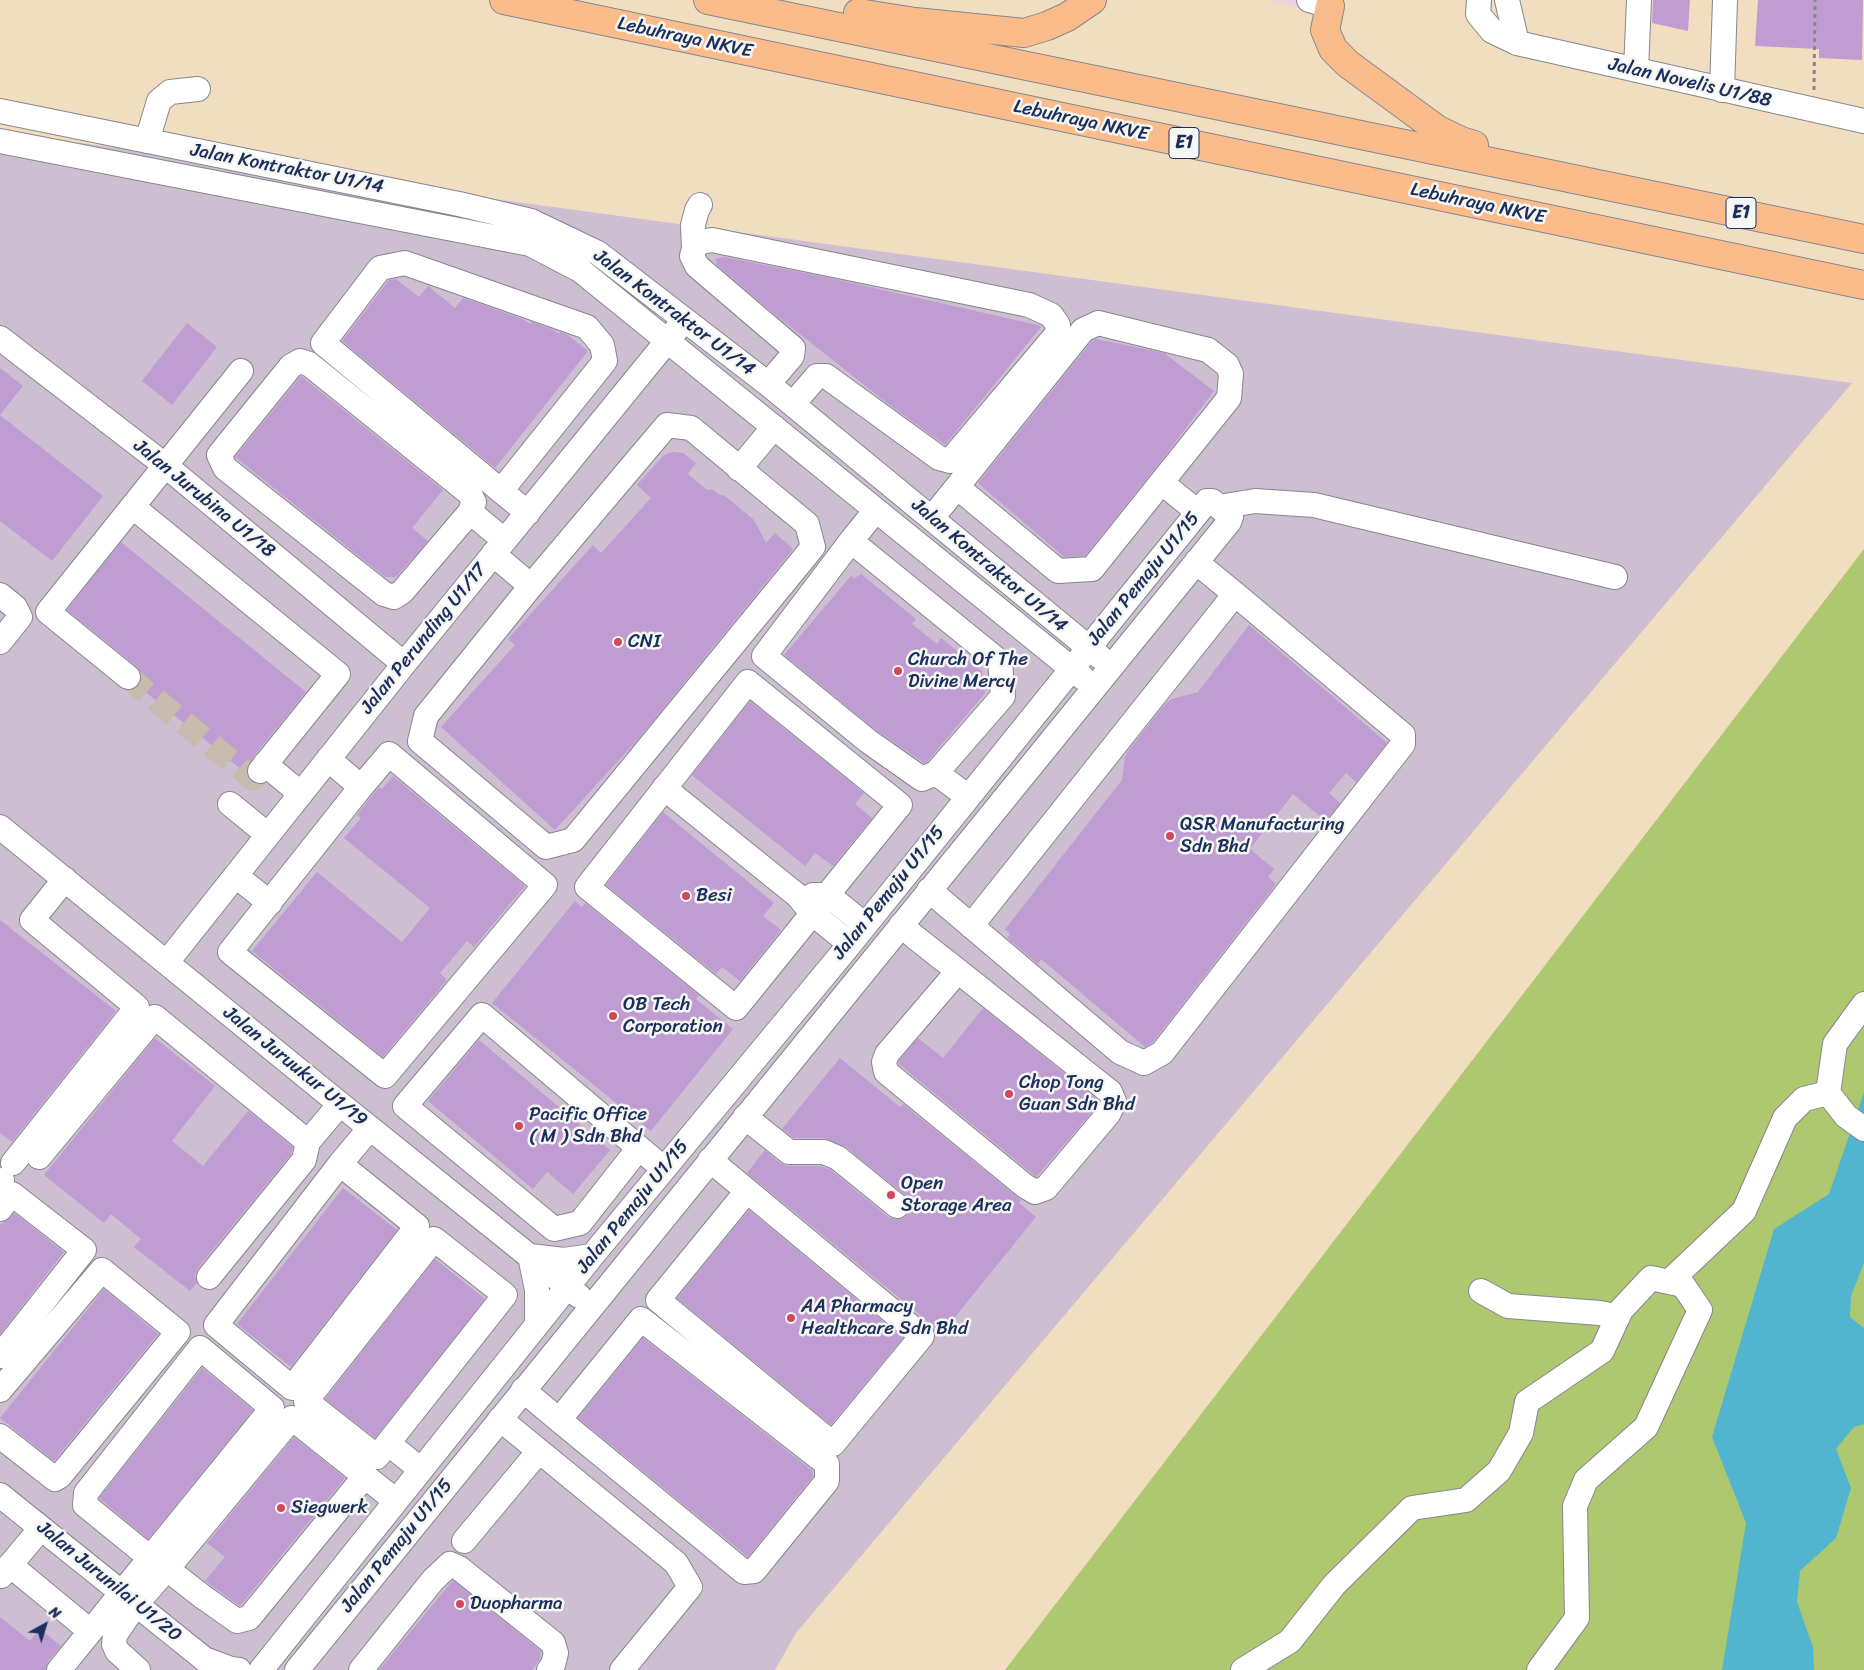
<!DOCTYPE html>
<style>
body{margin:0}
#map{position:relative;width:1864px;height:1670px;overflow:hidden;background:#f1dec0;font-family:Sriracha,sans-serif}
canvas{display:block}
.north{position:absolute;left:20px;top:1600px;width:50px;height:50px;-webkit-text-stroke:4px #f6f6f2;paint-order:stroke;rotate:39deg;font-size:14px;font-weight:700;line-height:20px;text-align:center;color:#1b2f5e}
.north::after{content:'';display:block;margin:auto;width:18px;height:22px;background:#1b2f5e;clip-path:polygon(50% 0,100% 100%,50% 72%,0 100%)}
</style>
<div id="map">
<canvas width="1864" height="1670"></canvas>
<div class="north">N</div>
</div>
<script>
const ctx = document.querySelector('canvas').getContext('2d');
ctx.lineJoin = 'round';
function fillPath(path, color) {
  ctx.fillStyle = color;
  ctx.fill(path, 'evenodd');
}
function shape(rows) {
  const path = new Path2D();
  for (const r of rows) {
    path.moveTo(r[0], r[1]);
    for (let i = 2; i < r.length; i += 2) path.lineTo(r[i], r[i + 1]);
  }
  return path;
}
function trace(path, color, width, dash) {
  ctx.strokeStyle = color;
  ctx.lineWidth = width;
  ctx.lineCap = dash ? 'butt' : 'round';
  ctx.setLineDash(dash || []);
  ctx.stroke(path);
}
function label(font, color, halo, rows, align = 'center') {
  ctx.font = font + ' Sriracha,sans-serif';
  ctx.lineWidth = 5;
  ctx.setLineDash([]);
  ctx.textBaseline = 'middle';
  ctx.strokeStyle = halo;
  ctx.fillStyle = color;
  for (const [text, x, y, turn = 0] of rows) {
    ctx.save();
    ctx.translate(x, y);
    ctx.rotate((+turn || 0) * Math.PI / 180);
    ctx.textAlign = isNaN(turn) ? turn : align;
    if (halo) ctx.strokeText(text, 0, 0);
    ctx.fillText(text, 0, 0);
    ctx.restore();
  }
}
fillPath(shape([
 [1270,0,1342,0,1338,18]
]), '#f0d0e5');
fillPath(shape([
 [0,132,1852,383,796,1633,775,1670,0,1670]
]), '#cebed2');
fillPath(shape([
 [1864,549,1864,1670,1005,1670]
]), '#aec86f');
fillPath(shape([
 [1864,1092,1864,1263,1851,1296,1850,1317,1864,1328,1864,1424,1854,1427,1836,1449,1851,1488,1836,1538,1800,1571,1797,1602,1813,1647,1814,1670,1722,1670,1746,1523,1712,1437,1774,1229,1829,1194]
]), '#51b5d0');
fillPath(shape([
 [1653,0,1690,0,1688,31,1652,23],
 [1758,0,1863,0,1862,60,1819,58,1819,49,1755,46],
 [724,257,830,278,1042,326,945,445,887,403,772,312,717,265,715,259],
 [396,279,419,297,428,286,455,308,463,298,523,319,530,324,532,322,554,330,559,334,560,332,568,335,588,351,495,468,342,341,389,280],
 [187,323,217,347,172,405,142,381],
 [1096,339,1164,353,1214,391,1164,457,1085,556,1064,557,978,483,1092,341],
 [0,368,23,386,0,415],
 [301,376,443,490,412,528,428,541,396,577,385,577,235,457],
 [0,415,103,496,52,561,0,521],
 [673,452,683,453,696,463,688,474,707,490,712,489,718,494,725,496,754,520,766,543,775,533,793,549,640,737,555,830,441,727,515,645,508,639,593,545,601,553,651,498,637,485,664,455],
 [121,542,306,692,254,756,247,768,247,774,138,686,142,679,141,673,137,667,67,610],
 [861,574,916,619,912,624,937,644,941,638,982,671,985,693,927,762,924,763,876,730,784,655,851,576,855,578],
 [1249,625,1387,743,1356,782,1346,773,1329,793,1340,803,1326,821,1293,794,1250,849,1274,869,1268,877,1276,884,1153,1042,1145,1047,1041,959,1038,964,1007,938,1010,934,1005,929,1122,780,1125,757,1128,751,1166,703,1172,699,1198,692],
 [750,701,864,793,855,804,872,818,833,866,815,853,805,866,692,775],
 [393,776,525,886,474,947,467,941,440,973,447,980,383,1057,252,951,317,872,402,942,430,908,344,838,361,818,357,815,379,787,382,789],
 [663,812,774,903,763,916,781,930,740,981,722,967,716,974,606,885],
 [575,901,582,907,585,903,699,995,696,999,733,1029,651,1131,492,1003],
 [0,920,116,1011,12,1142,0,1133],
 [983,1008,1099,1101,1087,1118,1036,1177,899,1064,899,1061,918,1038,943,1058],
 [155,1038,215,1086,172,1141,203,1166,248,1111,293,1147,291,1154,198,1268,195,1275,197,1283,190,1291,134,1247,141,1239,111,1214,104,1223,44,1175],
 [479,1040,610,1150,573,1194,547,1172,533,1189,428,1101],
 [840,1058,900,1107,903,1104,1021,1200,1019,1203,1036,1217,942,1333,747,1173,765,1150,780,1163,788,1166,821,1166,831,1170,888,1217,894,1219,901,1219,908,1214,910,1209,910,1202,906,1196,846,1147,824,1138,794,1138,782,1129],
 [343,1188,397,1230,291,1367,237,1324],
 [749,1210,903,1338,831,1425,677,1298],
 [14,1213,64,1252,0,1334,0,1225],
 [435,1259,485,1299,375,1438,325,1399],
 [104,1289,158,1334,54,1461,0,1418],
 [643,1338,813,1471,813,1476,748,1557,578,1418],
 [202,1368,253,1410,148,1539,99,1498],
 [294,1437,345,1478,240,1606,205,1581,225,1557,207,1543],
 [453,1580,541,1651,540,1659,532,1670,379,1670],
 [0,1617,30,1641,40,1629,61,1646,48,1661,46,1670,0,1670]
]), '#bf9cd2');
trace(shape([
 [128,677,253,779,260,771]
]), '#c6bbac', 24, [24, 12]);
const minor = shape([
 [1309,0,1330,6,1331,0],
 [1479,0,1478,14,1492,31,1517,43,1864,121],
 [1507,0,1517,43],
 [1636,70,1639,0],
 [1722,90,1725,0],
 [0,111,459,204,531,221,598,253,768,384,1100,657],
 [0,141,530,244,580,270,1083,678],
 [147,141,159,101,170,92,198,89],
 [694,249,693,225,697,210,700,205],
 [0,338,166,466,404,664],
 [300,361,309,364,469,493,474,502,470,512,402,592,394,597,384,594,225,468,219,455,291,366,300,361],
 [768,384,792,356,793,348,697,266,692,256,694,249,700,242,712,240,1029,305,1051,315,1058,325,1057,334,950,461,939,458,826,376,817,376,793,404],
 [739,469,774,427],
 [1162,483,1198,512],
 [501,491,605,361,602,345,587,327,405,263,380,268,323,343,501,491,528,513],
 [133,507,338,674,260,771],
 [1219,507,1255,501,1314,505,1615,577],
 [876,510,851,541,1000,662,1003,696,936,773,967,796],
 [470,512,504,540],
 [932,518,1083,330,1098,323,1208,350,1227,365,1231,374,1229,398,1092,569,1058,571,957,487],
 [851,541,764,656,868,741,922,779,936,773],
 [493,554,531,586,426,716,420,741,546,847,573,840,813,547,807,524,691,428,667,425,531,586],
 [1196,562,1235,594],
 [0,595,15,607,20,617,0,642],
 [128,677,48,612,241,371],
 [748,682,900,805,736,1008,587,887,748,682],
 [328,759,361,787,389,754,545,885,385,1076,230,952,361,787],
 [265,764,301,794],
 [664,788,798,896,812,913,850,944],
 [230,804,268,835],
 [0,827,340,1104,579,1296],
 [236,876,270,903],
 [929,890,1120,1052,1144,1063,1162,1053,1403,744,1403,735,1235,594,971,926],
 [813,895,828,895,865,925],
 [901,925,916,938,958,971,1110,1092,1114,1101,1109,1113,1046,1188,1035,1192,1025,1186,886,1072,884,1062,887,1054,958,971],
 [167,962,404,664,677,329],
 [1864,1004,1835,1044,1828,1093,1846,1116,1864,1129],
 [745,1117,789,1152,824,1152,838,1158,897,1206],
 [639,1148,580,1223,554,1229,405,1106,482,1015,664,1169],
 [39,1157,155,1017,308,1142],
 [710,1160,922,1336,833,1444,658,1300,747,1191],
 [13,1163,137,1007,32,920,65,879],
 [340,1164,216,1325,292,1388,417,1226,340,1164,370,1128],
 [0,1182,2,1180],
 [0,1209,12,1194,84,1250,0,1356],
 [434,1239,505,1295,377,1457,306,1401,434,1239],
 [530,1256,537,1290,537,1324],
 [530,1256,564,1260,592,1256],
 [209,1277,304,1160,308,1142,340,1104],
 [1669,1282,1744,1211,1785,1118,1804,1099,1828,1093],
 [1481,1291,1508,1306,1600,1313,1618,1317],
 [0,1390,102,1270,178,1332,60,1476,55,1479,0,1436],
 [523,1390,559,1420,744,1572,754,1571,827,1481,827,1464,641,1319,559,1420],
 [500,1419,676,1563,690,1587,622,1670],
 [388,1443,421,1470],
 [0,1495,218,1670],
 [464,1541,539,1451],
 [10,1565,90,1631],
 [167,1569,292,1418,396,1501],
 [1,1576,41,1528],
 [204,1659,231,1669,239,1670],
 [59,1670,272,1408,200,1348,86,1493,85,1505,149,1557],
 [138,1670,117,1651,114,1644,115,1635,136,1604,167,1569,203,1597,237,1621,249,1618,365,1476],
 [261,1670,592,1256,850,944,1207,501,1212,501,1231,517,1229,522,297,1670],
 [361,1670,433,1580,450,1564,459,1568,553,1643,556,1653,553,1665,549,1670],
 [1243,1670,1290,1641,1334,1585,1412,1508,1466,1500,1499,1471,1521,1433,1527,1402,1602,1351,1621,1310,1651,1278,1683,1285,1700,1310,1646,1427,1586,1480,1575,1506,1577,1618,1539,1670]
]);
const highway = shape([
 [504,0,1864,285],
 [708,0,1864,239],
 [1330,6,1325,30,1333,49,1348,64,1438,130,1461,141,1474,145],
 [858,13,915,22,1024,33,1047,26,1067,17,1092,0]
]);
trace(minor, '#86868f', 26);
trace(highway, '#86868f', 30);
trace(shape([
 [1814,90,1815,0]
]), '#86868f', 3, [4, 4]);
trace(minor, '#fff', 24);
trace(highway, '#fabc8b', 28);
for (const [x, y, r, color] of [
 [618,642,5,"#d1495b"],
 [898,671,5,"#d1495b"],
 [1170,836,5,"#d1495b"],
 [686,896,5,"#d1495b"],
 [613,1016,5,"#d1495b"],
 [1009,1094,5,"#d1495b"],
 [519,1126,5,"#d1495b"],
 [891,1195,5,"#d1495b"],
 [791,1318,5,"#d1495b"],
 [281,1508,5,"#d1495b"],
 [460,1604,5,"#d1495b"]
]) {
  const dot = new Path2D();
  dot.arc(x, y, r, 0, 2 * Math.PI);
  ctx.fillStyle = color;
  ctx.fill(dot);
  trace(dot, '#f6f6f2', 2);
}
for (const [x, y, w] of [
 [1184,143,30],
 [1741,213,30]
]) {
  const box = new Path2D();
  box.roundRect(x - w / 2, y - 15.5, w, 31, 4);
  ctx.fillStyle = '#f6f6f2';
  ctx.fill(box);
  trace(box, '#1b2f5e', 1);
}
label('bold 18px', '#1b2f5e', null, [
 ["E1",1184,143],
 ["E1",1741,213]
]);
label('19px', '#1b2f5e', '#f6f6f2', [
 ["Lebuhraya NKVE",685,38,12],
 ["Jalan Novelis U1/88",1690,83,13],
 ["Lebuhraya NKVE",1081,121,12],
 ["Jalan Kontraktor U1/14",287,169,11],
 ["Lebuhraya NKVE",1478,204,12],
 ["Jalan Kontraktor U1/14",674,313,37],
 ["Jalan Jurubina U1/18",204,499,39],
 ["Jalan Kontraktor U1/14",989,566,40],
 ["Jalan Pemaju U1/15",1144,579,-51],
 ["Jalan Perunding U1/17",424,639,-51],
 ["Jalan Pemaju U1/15",889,893,-51],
 ["Jalan Juruukur U1/19",295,1067,39],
 ["Jalan Pemaju U1/15",633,1207,-51],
 ["Jalan Pemaju U1/15",397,1546,-51],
 ["Jalan Jurunilai U1/20",109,1582,39]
]);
label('19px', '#1b2f5e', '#f6f6f2', [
 ["CNI",628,642],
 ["Church Of The",908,660],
 ["Divine Mercy",908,682],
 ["QSR Manufacturing",1180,825],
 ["Sdn Bhd",1180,847],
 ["Besi",696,896],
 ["OB Tech",623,1005],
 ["Corporation",623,1027],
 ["Chop Tong",1019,1083],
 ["Guan Sdn Bhd",1019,1105],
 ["Pacific Office",529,1115],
 ["( M ) Sdn Bhd",529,1137],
 ["Open",901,1184],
 ["Storage Area",901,1206],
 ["AA Pharmacy",801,1307],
 ["Healthcare Sdn Bhd",801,1329],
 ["Siegwerk",291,1508],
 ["Duopharma",470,1604]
], 'left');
</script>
